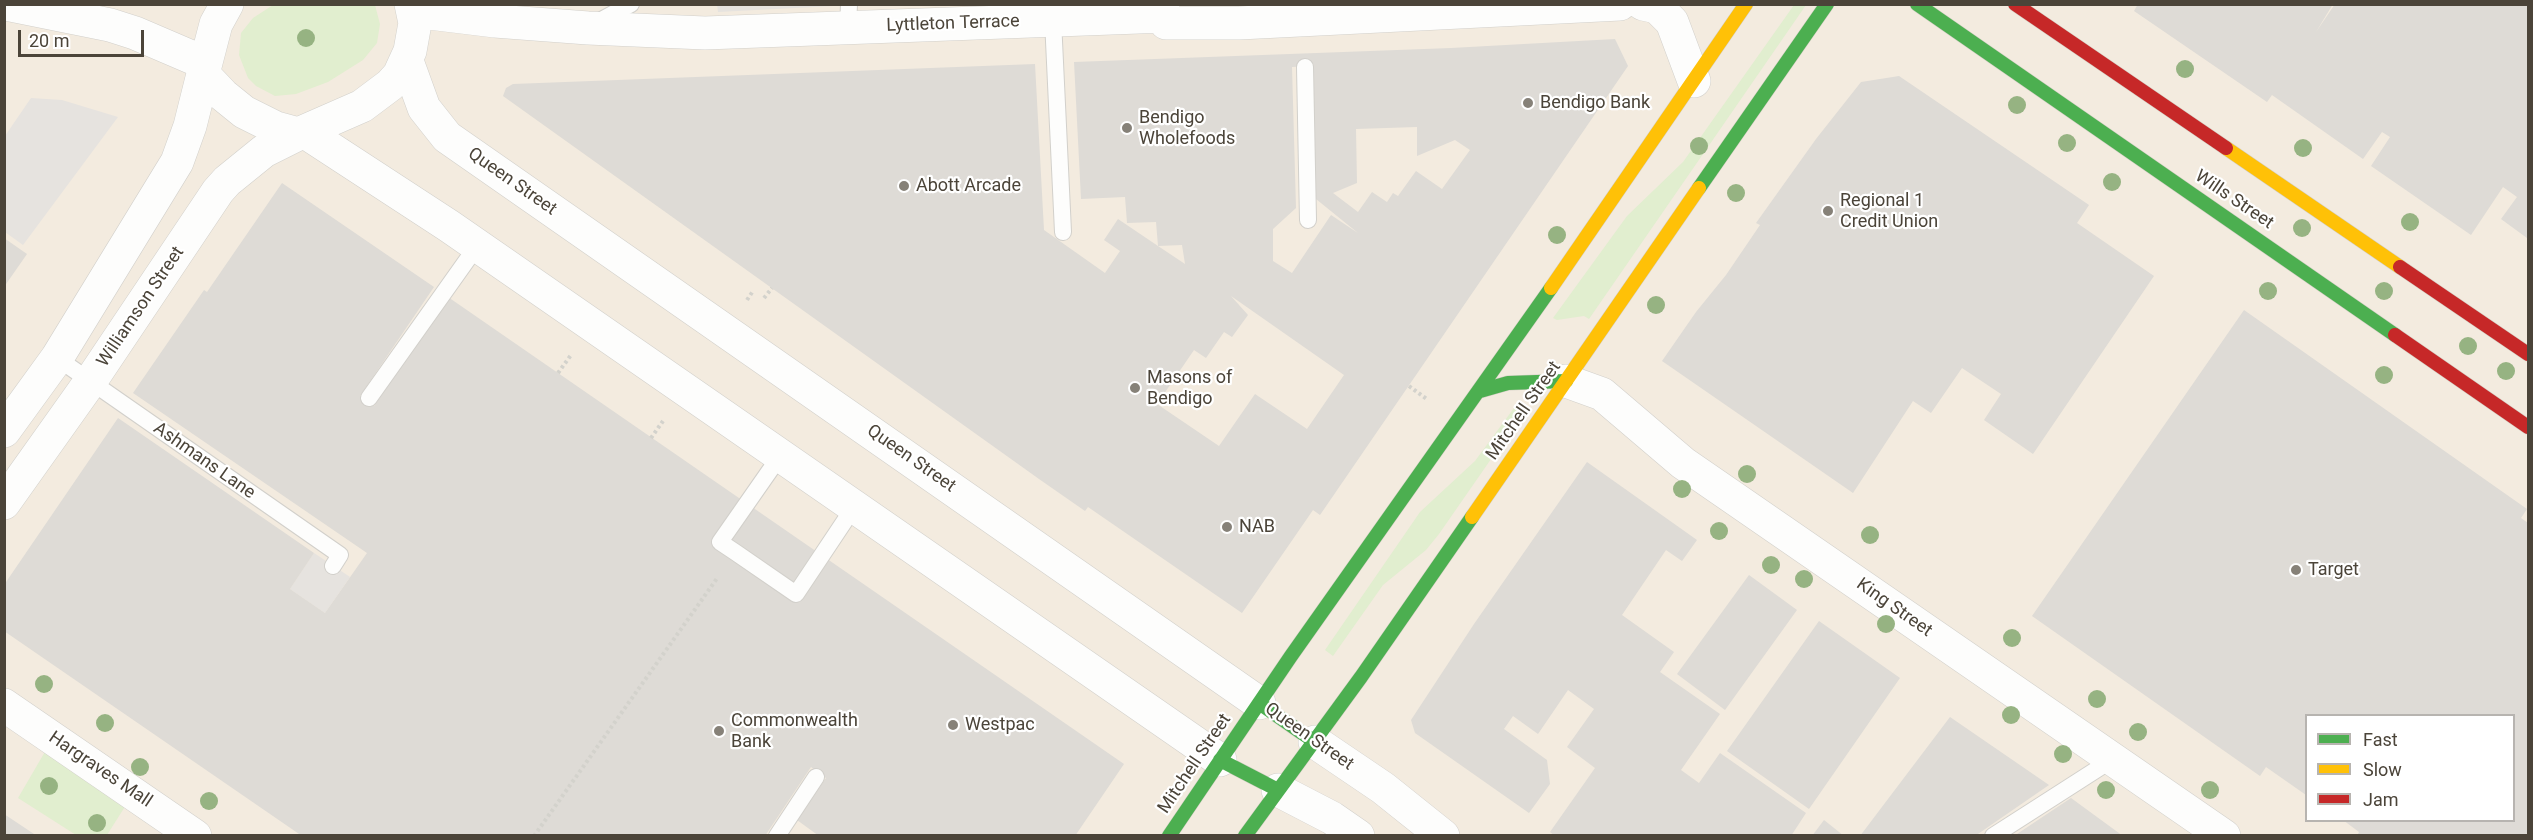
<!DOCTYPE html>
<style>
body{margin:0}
#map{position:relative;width:2533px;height:840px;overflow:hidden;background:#f4f2ee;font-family:Roboto,sans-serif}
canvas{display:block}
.frame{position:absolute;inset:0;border:6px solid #4b4439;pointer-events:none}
.legend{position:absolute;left:2305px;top:714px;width:210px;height:108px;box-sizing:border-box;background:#fff;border:2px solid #b7b4b0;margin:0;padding:8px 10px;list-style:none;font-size:18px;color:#4b4439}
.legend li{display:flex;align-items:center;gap:12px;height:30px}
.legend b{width:30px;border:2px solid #b7b4b0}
.scale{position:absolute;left:18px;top:30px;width:126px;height:27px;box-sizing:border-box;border:3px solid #4b4439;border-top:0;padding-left:8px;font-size:18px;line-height:21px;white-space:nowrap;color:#4b4439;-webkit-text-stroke:4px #fff;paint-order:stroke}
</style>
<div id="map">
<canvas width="2533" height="840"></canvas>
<div class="frame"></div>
<ul class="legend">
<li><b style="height:8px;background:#4caf50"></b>Fast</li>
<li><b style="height:8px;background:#ffc107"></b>Slow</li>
<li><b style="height:8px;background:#c62828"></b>Jam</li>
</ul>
<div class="scale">20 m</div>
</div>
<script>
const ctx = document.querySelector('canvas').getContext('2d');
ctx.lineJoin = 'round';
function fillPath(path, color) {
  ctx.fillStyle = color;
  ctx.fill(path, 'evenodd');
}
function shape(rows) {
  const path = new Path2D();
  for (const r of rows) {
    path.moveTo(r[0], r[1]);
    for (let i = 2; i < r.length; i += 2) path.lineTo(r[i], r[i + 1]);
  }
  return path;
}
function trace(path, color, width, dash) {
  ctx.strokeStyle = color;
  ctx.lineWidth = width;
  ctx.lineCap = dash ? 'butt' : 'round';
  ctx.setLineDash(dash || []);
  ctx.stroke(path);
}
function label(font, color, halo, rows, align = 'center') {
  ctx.font = font + ' Roboto,sans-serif';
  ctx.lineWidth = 4.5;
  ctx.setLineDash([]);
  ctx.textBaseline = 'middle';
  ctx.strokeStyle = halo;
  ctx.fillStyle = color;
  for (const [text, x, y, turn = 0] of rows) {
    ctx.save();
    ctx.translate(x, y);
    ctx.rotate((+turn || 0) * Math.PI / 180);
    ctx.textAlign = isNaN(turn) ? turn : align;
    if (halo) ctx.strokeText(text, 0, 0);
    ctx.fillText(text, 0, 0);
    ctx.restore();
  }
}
fillPath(shape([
 [5,5,2528,5,2528,835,5,836],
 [2306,716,2514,716,2514,820,2306,820]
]), '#f3ebdf');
fillPath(shape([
 [273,5,375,5,380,24,377,43,363,60,328,82,296,94,275,96,256,86,248,78,239,55,241,33,253,18],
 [1794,5,1806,5,1589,319,1584,316,1557,320,1553,318,1627,216,1683,162],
 [1521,407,1523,413,1439,534,1426,550,1383,585,1333,656,1325,650,1420,512,1475,461,1514,408],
 [46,750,126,805,107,835,76,835,18,798]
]), '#e1eecf');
fillPath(shape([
 [717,4,853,5,718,12],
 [31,98,62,100,118,117,23,245,5,232,5,136],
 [314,553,350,577,325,613,290,589]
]), '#e6e3df');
fillPath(shape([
 [2138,4,2333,4,2316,32,2335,4,2528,4,2528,236,2527,238,2501,219,2517,197,2503,187,2471,235,2371,166,2390,137,2382,132,2363,159,2272,95,2267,102,2134,11],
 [1615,39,1628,66,1320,515,1313,510,1242,613,1088,507,1085,511,1039,479,503,96,506,88,513,84,1035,64,1044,230,1105,273,1120,251,1104,240,1118,219,1158,246,1156,222,1127,223,1125,197,1081,199,1074,62,1451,48],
 [1311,66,1316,199,1358,233,1331,215,1292,273,1273,261,1273,229,1296,208,1292,67],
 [1417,127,1417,156,1455,140,1470,150,1442,189,1416,171,1398,196,1393,193,1387,202,1372,192,1358,212,1333,193,1357,183,1356,129],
 [1182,245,1185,264,1158,246],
 [1231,296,1344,375,1307,429,1255,394,1219,446,1157,404,1194,350,1206,358,1224,332,1232,337,1248,315],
 [1899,76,2089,205,2077,223,2154,276,2033,454,1984,420,2001,394,1962,368,1931,413,1913,401,1853,493,1662,361,1696,312,1726,275,1760,225,1756,223,1816,139,1861,82],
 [282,183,434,287,360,396,374,406,448,297,1124,764,1075,836,819,836,797,820,826,778,811,767,765,836,302,836,4,631,4,585,118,418,314,553,290,589,325,613,367,553,133,393,204,290,207,292],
 [4,238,27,254,4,287],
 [2244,310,2527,509,2521,518,2528,523,2528,836,2357,836,2359,832,2343,820,2514,820,2514,716,2306,716,2306,795,2266,767,2260,776,2032,616],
 [1587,462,1697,540,1682,561,1666,550,1622,615,1674,652,1660,672,1720,714,1681,770,1699,783,1720,753,1806,813,1791,836,1555,836,1550,832,1595,768,1567,747,1594,709,1568,690,1538,734,1513,716,1504,729,1547,760,1550,784,1529,813,1415,733,1411,720,1474,624],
 [1749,575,1797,610,1725,710,1677,674],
 [1819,621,1900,678,1809,809,1727,751],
 [1950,717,2049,785,1975,836,1860,836],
 [2071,798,2123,836,2014,836],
 [4,814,37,836,4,836],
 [1824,820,1844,836,1812,836]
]), '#dedbd6');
const lane = shape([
 [1053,20,1063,232],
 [596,23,631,4],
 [848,28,849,4],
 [1305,67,1308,220],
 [57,358,340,555,333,566],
 [369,398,477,246],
 [780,456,720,542,735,552,796,594,854,507],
 [777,836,816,777],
 [1993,836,2113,759]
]);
const street = shape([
 [6,4,110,25,135,33,205,63],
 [227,4,216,24,203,74,223,95,244,112,276,128,298,134,362,106,390,85,399,75,410,51,415,23,411,4],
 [1643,4,1657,7,1672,22,1694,81],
 [413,11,495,21,588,28,705,33,1166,16,1166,23,1239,23,1620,4],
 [407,61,424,108,447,137,1259,703],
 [305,132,449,226,1220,760],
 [1566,381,1602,394,1683,463,2224,836],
 [4,431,57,358,177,162,190,126,203,74],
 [4,503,90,382,218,191,227,181,264,151,298,134],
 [4,705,195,836],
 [1315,742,1383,788,1443,836],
 [1278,790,1332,818,1358,836]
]);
const fast = shape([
 [1917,4,2395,335],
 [1699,188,1827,4],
 [1480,391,1508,383,1566,381],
 [1259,703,1315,742],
 [1220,760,1278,790],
 [1169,836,1291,656,1551,288],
 [1245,836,1361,677,1472,517]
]);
const slow = shape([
 [2226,148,2400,267],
 [1551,288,1746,4],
 [1472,517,1699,188]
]);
const jam = shape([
 [2015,4,2226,148],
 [2400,267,2528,354],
 [2395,335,2528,427]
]);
trace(lane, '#d2d0cb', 18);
trace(street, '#d2d0cb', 34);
trace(fast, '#d3cfc5', 15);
trace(slow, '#d3cfc5', 15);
trace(jam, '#d3cfc5', 15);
trace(shape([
 [764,298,772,288],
 [747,300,753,291],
 [558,373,571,355],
 [1409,386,1428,400],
 [651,438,663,421],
 [534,836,718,577]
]), '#d3d2cc', 4, [3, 3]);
trace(lane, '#fdfdfc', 16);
trace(street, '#fdfdfc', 33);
trace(fast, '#4caf50', 14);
trace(slow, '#ffc107', 14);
trace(jam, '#c62828', 14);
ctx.fillStyle = '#96b382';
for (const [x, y] of [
 [306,38],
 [2185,69],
 [2017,105],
 [2067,143],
 [1699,146],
 [2303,148],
 [2112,182],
 [1736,193],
 [2410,222],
 [2302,228],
 [1557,235],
 [2268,291],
 [2384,291],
 [1656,305],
 [2468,346],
 [2506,371],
 [2384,375],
 [1747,474],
 [1682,489],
 [1719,531],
 [1870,535],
 [1771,565],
 [1804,579],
 [1886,624],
 [2012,638],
 [44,684],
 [2097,699],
 [2011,715],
 [105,723],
 [2138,732],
 [2063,754],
 [140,767],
 [49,786],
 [2106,790],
 [2210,790],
 [209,801],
 [97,823]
]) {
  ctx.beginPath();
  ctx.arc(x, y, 9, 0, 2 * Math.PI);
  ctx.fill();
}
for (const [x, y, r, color] of [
 [1528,103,6,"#868178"],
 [1127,128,6,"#868178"],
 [904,186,6,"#868178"],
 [1828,211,6,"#868178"],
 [1135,388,6,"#868178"],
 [1227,527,6,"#868178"],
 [2296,570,6,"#868178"],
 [953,725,6,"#868178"],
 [719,731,6,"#868178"]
]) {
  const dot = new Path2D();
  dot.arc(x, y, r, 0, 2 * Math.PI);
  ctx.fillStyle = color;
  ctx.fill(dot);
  trace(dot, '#fff', 2);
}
label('18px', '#4b4439', '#fff', [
 ["Lyttleton Terrace",953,24,-2],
 ["Queen Street",512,182,35],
 ["Wills Street",2234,200,34],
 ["Williamson Street",141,307,-56],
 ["Mitchell Street",1524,411,-55],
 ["Queen Street",911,459,35],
 ["Ashmans Lane",204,461,35],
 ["King Street",1894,608,35],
 ["Queen Street",1309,737,35],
 ["Mitchell Street",1195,764,-56],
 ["Hargraves Mall",100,770,34]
]);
label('18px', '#4b4439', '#fff', [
 ["Bendigo Bank",1540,103],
 ["Bendigo",1139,118],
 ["Wholefoods",1139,139],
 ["Abott Arcade",916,186],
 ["Regional 1",1840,201],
 ["Credit Union",1840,222],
 ["Masons of",1147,378],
 ["Bendigo",1147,399],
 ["NAB",1239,527],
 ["Target",2308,570],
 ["Commonwealth",731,721],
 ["Bank",731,742],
 ["Westpac",965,725]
], 'left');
</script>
